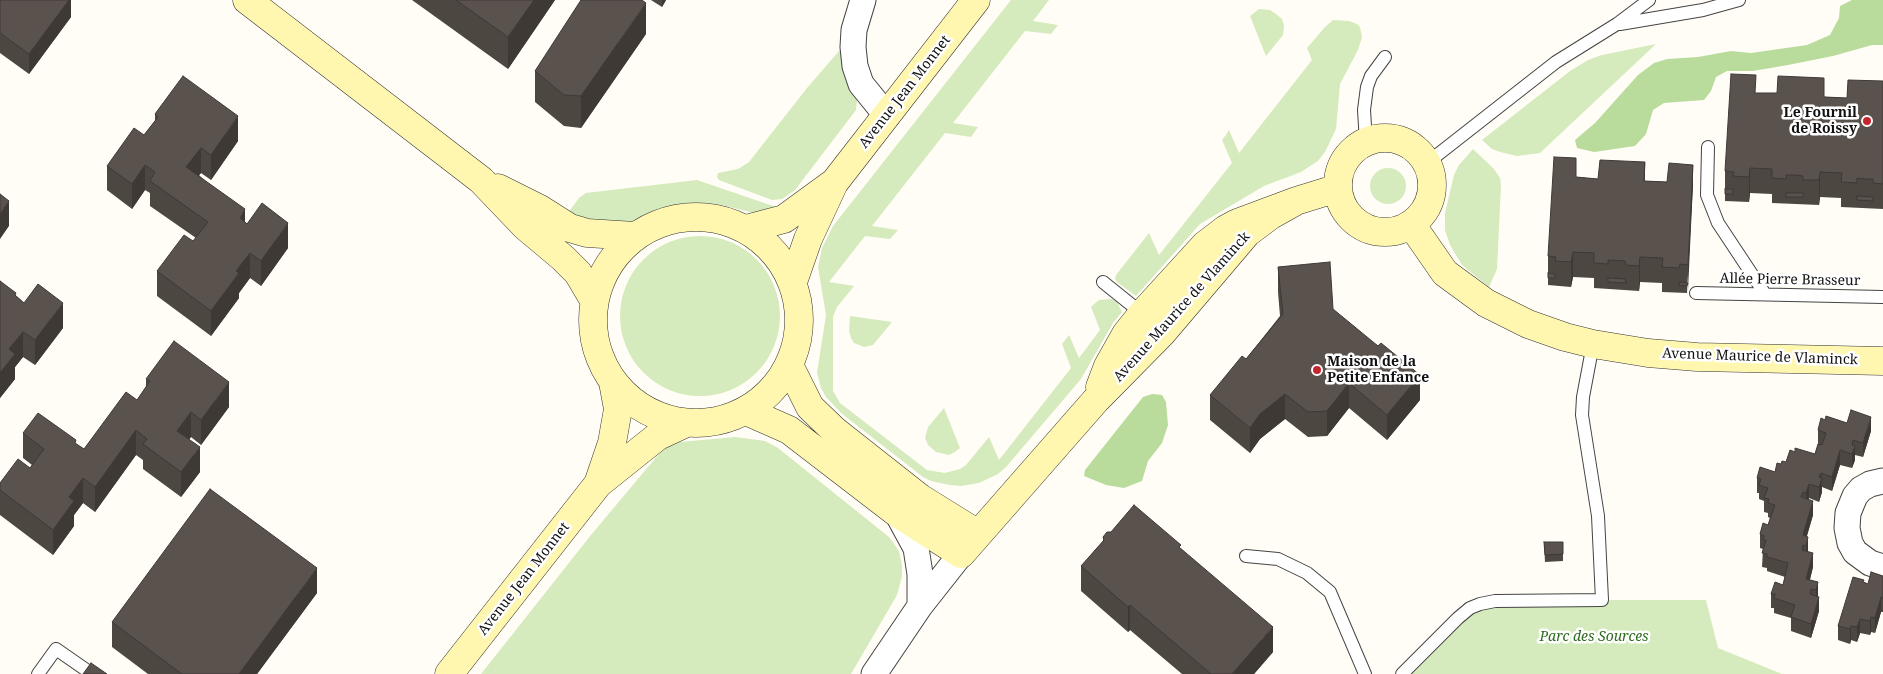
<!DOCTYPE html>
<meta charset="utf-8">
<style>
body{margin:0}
canvas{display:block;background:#fffdf5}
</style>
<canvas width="1883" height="674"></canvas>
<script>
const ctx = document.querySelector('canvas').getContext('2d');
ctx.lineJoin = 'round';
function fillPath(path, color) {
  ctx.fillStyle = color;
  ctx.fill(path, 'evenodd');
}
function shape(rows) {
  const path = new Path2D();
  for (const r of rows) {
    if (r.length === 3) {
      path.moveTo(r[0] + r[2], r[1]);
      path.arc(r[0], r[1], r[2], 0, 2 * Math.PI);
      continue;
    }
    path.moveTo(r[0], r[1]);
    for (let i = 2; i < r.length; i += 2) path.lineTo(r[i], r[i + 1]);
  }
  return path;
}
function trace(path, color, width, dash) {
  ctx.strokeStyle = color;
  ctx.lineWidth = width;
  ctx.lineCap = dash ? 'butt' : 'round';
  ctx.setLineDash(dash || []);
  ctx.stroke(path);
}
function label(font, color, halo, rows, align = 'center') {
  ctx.font = font + ' "Noto Serif",serif';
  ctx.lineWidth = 5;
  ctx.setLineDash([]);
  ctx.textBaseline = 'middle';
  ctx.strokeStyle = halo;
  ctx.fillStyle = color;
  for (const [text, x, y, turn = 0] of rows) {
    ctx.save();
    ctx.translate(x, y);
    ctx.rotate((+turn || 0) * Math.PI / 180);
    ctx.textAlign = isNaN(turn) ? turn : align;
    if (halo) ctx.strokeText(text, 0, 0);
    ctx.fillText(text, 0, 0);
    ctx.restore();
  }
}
fillPath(shape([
 [1011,0,1049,0,1033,21,1058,25,1051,34,1025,31,953,123,978,127,971,137,945,133,872,226,898,230,890,239,865,236,829,282,854,286,837,307,833,317,833,391,840,403,927,470,945,473,960,469,966,465,989,437,999,460,1071,368,1062,344,1069,335,1079,358,1100,330,1091,307,1093,305,1099,300,1112,299,1117,302,1122,312,1113,323,1081,379,1006,467,998,474,979,483,961,486,950,485,931,481,923,477,841,413,826,397,821,388,817,373,826,315,818,267,822,248,833,226],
 [1259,9,1270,10,1276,14,1282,19,1284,26,1283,35,1266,56,1250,16],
 [1333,20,1349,21,1357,24,1360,27,1362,37,1358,50,1340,84,1336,129,1325,152,1318,161,1301,172,1264,186,1200,224,1136,296,1117,282,1115,279,1116,275,1149,233,1159,255,1232,163,1222,140,1226,135,1229,130,1239,153,1312,60,1307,48,1325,27],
 [1656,44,1540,153,1517,156,1500,152,1492,149,1482,140,1570,71,1588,60,1602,55],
 [839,51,841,51,844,74,857,99,856,110,795,190,782,199,772,200,719,180,717,177,718,173,738,169,749,162,807,88],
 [1473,149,1494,169,1500,178,1501,185,1497,269,1489,287,1462,265,1450,245,1445,230,1445,213,1454,175,1459,165],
 [1388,186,18],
 [697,180,782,209,754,213,718,204,685,203,658,209,634,221,620,225,565,217,579,198,586,193],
 [700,316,80],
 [850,316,892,322,873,345,864,347,854,343,851,338,849,331],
 [944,408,960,448,955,452,949,455,936,452,928,445,925,438,928,427],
 [735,437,765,441,778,448,889,537,899,551,902,565,902,576,897,595,851,674,481,674,591,535,663,449,680,442],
 [1602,600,1706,600,1718,648,1782,674,1407,674,1470,608]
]), '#d5ebbd');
fillPath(shape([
 [1852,0,1883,0,1883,45,1872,45,1833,56,1788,65,1753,71,1727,71,1716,77,1711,91,1704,100,1664,103,1653,110,1646,134,1635,146,1594,152,1577,148,1575,140,1595,123,1638,75,1654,63,1667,59,1698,57,1731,51,1751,53,1807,45,1830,35,1839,18,1840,6],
 [1152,394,1162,395,1166,402,1168,425,1162,443,1148,461,1142,481,1124,488,1106,485,1084,476,1085,470,1143,397]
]), '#b9dc9c');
const lane = shape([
 [1620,24,1703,10,1739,0],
 [1366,142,1364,110,1367,87,1371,76,1385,57],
 [1708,147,1707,195,1718,223,1765,294],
 [1427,163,1556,62,1617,24,1649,0],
 [1103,282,1144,315],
 [1696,293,1883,297],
 [1246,556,1278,559,1307,573,1330,592,1365,674],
 [38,674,56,649,92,674],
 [1402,674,1458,618,1470,608,1480,604,1495,601,1602,600,1598,516,1582,415,1583,397,1593,344]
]);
const street = shape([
 [863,0,854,30,853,47,855,66,861,84,887,116],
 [1883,481,1870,484,1861,489,1855,496,1848,513,1847,528,1850,543,1855,552,1870,563,1883,567],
 [897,513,916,548,920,574,920,606],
 [874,674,920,606,961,554]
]);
const secondary = shape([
 [247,0,481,180,526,227,563,258,578,273,594,300],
 [1385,185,47],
 [498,188,540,209,570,228,587,233,635,236],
 [696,320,103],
 [1411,224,1445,273,1486,303,1528,324,1565,337,1593,344,1648,353,1697,357,1883,361],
 [746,229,784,219,832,184],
 [793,282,808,239,834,183,976,0],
 [789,365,810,407,835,431,920,498,978,534],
 [1100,387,1108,366,1126,334,1142,314,1205,245,1226,229,1237,223,1296,201,1338,188],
 [746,411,789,430,897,513,961,554,1096,400,1162,333,1247,233,1271,215,1296,201],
 [598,484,612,443,618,409,613,382],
 [449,674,598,484,658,436,686,423]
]);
trace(lane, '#444', 14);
trace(street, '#444', 27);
trace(secondary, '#333', 29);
trace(lane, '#fff', 12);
trace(street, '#fff', 25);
trace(secondary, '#fff6b0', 28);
fillPath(shape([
 [0,0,71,0,71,17,29,74,0,53],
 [412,0,555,0,508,69],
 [651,0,666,0,662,7],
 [646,34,581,128,564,126,535,102,535,71],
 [1883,81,1883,209,1841,207,1841,198,1820,197,1819,205,1772,203,1772,194,1750,193,1749,202,1725,201,1725,171,1756,93,1847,98],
 [155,114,238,141,211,180,201,173,199,175,245,222,288,248,261,286,250,278,239,293,239,298,211,336,157,296,157,271,193,241,196,238,150,206,150,193,145,190,132,209,107,190,107,166,144,135,155,121],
 [1645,162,1645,181,1667,182,1693,165,1693,184,1687,293,1662,292,1662,283,1640,282,1639,291,1594,288,1594,278,1573,277,1571,287,1548,285,1548,256,1576,177,1598,179],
 [1278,267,1333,309,1420,400,1387,440,1349,408,1327,436,1308,437,1285,419,1260,439,1250,453,1210,420,1210,395,1246,359,1280,316,1278,292],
 [0,281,16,296,24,303,63,328,35,365,23,357,15,367,15,379,0,398],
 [146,379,229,407,201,445,191,437,189,439,200,472,181,497,143,469,143,460,136,455,95,512,83,503,74,515,74,526,53,555,0,515,0,483,30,468,32,465,23,458,23,433,76,444,84,449,137,400,146,387],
 [1818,430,1871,431,1863,457,1855,455,1855,460,1852,468,1840,465,1832,491,1822,487,1822,492,1819,502,1809,498,1808,500,1813,515,1807,536,1808,552,1813,567,1810,580,1818,582,1818,596,1819,611,1811,638,1791,631,1791,618,1774,613,1774,608,1771,608,1771,594,1783,585,1785,577,1767,571,1767,568,1762,567,1763,549,1760,548,1760,534,1768,525,1770,518,1768,517,1768,513,1764,512,1764,501,1759,499,1759,493,1757,493,1757,478,1775,472,1781,464,1786,462,1795,452,1815,454,1818,444],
 [1103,537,1181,549,1273,652,1254,674,1182,674,1130,630,1128,632,1081,591,1081,566,1103,542],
 [1544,542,1563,542,1563,561,1545,562],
 [1883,576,1883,612,1881,612,1875,633,1871,632,1870,635,1860,633,1857,642,1851,640,1850,644,1838,640,1838,626,1864,582,1868,584],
 [317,593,257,674,148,674,112,647,112,622]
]), '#4d4742');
fillPath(shape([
 [69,0,71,0,71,17,29,74,29,54],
 [534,0,555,0,508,69,508,37],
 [662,0,666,0,662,7],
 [646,3,646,34,581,128,581,96],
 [238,116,238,141,211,180,211,155],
 [201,148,201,173,186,191,186,167],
 [145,165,145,190,132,209,132,184],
 [1693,165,1693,184,1688,290,1688,265],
 [1750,168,1750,193,1749,202,1749,177],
 [1820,172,1820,197,1819,205,1819,180],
 [9,201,9,226,0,239,0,214],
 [245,209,245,234,240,218],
 [288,223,288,248,261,286,261,261],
 [1573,252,1573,277,1571,287,1571,262],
 [250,253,250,278,239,293,239,298,211,336,211,311,236,271],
 [1640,257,1640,282,1639,291,1639,266],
 [63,303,63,328,35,365,35,340],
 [23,332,23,357,15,367,15,379,0,398,0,373,9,349],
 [1420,375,1420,400,1387,440,1387,415],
 [229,382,229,407,201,445,201,420],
 [1349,383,1349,408,1327,436,1327,411],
 [1285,394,1285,419,1260,439,1250,453,1250,428,1260,414],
 [191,412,191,437,177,456,177,431],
 [1871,417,1871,431,1863,457,1863,443],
 [136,430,136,455,95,512,95,487],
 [1853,440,1853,451,1855,446,1855,460,1852,468,1852,445],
 [200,447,200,472,181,497,181,472],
 [1840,450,1840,465,1832,491,1832,477],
 [1821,473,1822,492,1819,502,1819,477],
 [83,478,83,503,74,515,74,526,53,555,53,530,69,497],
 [1809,484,1809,498,1806,507,1806,493],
 [1813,501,1813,515,1804,545,1803,545,1803,559,1802,550,1803,535],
 [1808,537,1808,551,1806,560,1806,546],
 [1813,553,1813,567,1806,593,1806,579],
 [317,568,317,593,257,674,239,674],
 [1818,582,1818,596,1816,604,1816,590],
 [1819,597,1819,611,1811,638,1811,624],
 [1881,597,1881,612,1875,633,1875,618],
 [1130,605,1130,630,1128,632,1128,607],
 [1871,617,1871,632,1870,635,1870,621],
 [1860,619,1860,633,1857,642,1857,627],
 [1851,626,1851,640,1850,644,1850,629],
 [1273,627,1273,652,1254,674,1232,674]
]), '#3f3936');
const building = shape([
 [0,0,69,0,29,54,0,33,0,0],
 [456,0,534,0,508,37,456,0],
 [581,0,642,0,646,3,581,96,564,95,535,71,581,0],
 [1731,74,1756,75,1755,93,1777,93,1778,76,1824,78,1824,97,1847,98,1848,80,1883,81,1883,184,1873,183,1873,179,1865,179,1857,178,1857,183,1841,182,1842,173,1820,172,1819,180,1803,180,1803,176,1795,175,1786,175,1786,179,1772,178,1772,169,1750,168,1749,177,1733,176,1734,172,1725,171,1731,74],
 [183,76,238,116,211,155,201,148,186,167,245,209,240,218,247,224,262,203,288,223,261,261,250,253,236,271,239,273,211,311,157,271,184,235,193,241,208,222,150,181,155,172,145,165,132,184,107,166,134,128,144,135,158,117,155,114,183,76],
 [1554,157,1576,158,1576,177,1598,179,1600,160,1645,162,1644,181,1667,182,1669,163,1693,165,1688,265,1680,264,1679,268,1662,267,1663,258,1640,257,1639,266,1626,265,1625,261,1608,260,1608,264,1594,263,1594,253,1573,252,1571,262,1555,261,1556,257,1548,256,1554,157],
 [1725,189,1733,189,1733,194,1725,194,1725,189],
 [1786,193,1803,193,1803,197,1786,197,1786,193],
 [0,194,9,201,0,214,0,194],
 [1857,196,1873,197,1873,201,1857,200,1857,196],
 [1330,262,1333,309,1378,346,1381,343,1420,375,1387,415,1349,383,1327,411,1308,412,1285,394,1260,414,1250,428,1210,395,1242,356,1246,359,1283,314,1278,267,1330,262],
 [1548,273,1555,274,1555,278,1548,278,1548,273],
 [1608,278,1625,279,1626,283,1608,282,1608,278],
 [0,281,16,293,15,295,24,303,38,284,63,303,35,340,23,332,9,349,15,354,0,373,0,281],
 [1680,282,1688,283,1687,286,1679,285,1680,282],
 [174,341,229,382,201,420,191,412,177,431,200,447,181,472,143,444,147,439,136,430,95,487,83,478,69,497,74,501,53,530,0,490,0,483,18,459,30,468,44,449,23,433,38,413,76,440,75,443,84,449,126,392,137,400,150,381,146,379,174,341],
 [1851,410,1871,417,1863,443,1853,440,1852,445,1855,446,1852,454,1840,450,1832,477,1821,473,1819,477,1822,478,1819,487,1809,484,1806,493,1803,492,1801,497,1813,501,1803,535,1808,537,1806,546,1803,545,1802,550,1813,553,1806,579,1818,582,1816,590,1811,589,1810,594,1819,597,1811,624,1791,617,1795,605,1774,598,1775,594,1771,594,1775,582,1783,585,1788,563,1767,557,1767,554,1762,553,1766,540,1763,540,1764,536,1760,534,1763,523,1768,525,1775,505,1768,503,1769,499,1764,498,1768,488,1759,485,1761,479,1757,478,1760,467,1775,472,1777,463,1781,464,1782,461,1786,462,1790,450,1795,452,1795,448,1815,454,1818,444,1822,445,1826,433,1818,430,1821,418,1825,420,1826,416,1847,423,1851,410],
 [210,489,317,568,239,674,182,674,112,622,210,489],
 [1134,505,1181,545,1179,547,1273,627,1232,674,1211,674,1130,605,1128,607,1081,566,1104,540,1103,537,1107,532,1111,532,1134,505],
 [1544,542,1563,542,1563,554,1545,555,1544,542],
 [1871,572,1883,576,1883,598,1881,597,1875,618,1871,617,1870,621,1860,619,1857,627,1851,626,1850,629,1838,626,1853,577,1864,580,1863,582,1868,584,1871,572],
 [91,663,107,674,83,674,91,663]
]);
fillPath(building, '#5a524d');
trace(building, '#3f3936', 1);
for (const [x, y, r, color] of [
 [1867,121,5,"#c4262e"],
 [1317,370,5,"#c4262e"]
]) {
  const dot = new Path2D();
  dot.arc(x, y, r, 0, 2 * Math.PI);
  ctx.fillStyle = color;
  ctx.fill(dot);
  trace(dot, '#fff', 2);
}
label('14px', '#111', '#fff', [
 ["Avenue Jean Monnet",905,92,-52],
 ["Allée Pierre Brasseur",1790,280,1],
 ["Avenue Maurice de Vlaminck",1182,307,-48],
 ["Avenue Maurice de Vlaminck",1760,357,2],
 ["Avenue Jean Monnet",524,579,-52]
]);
label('bold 14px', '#111', '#fff', [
 ["Le Fournil",1857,113],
 ["de Roissy",1857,129],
 ["Maison de la",1327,362,"left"],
 ["Petite Enfance",1327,378,"left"]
], 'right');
label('italic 14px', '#2f6b1f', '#fff', [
 ["Parc des Sources",1594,637]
]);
</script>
